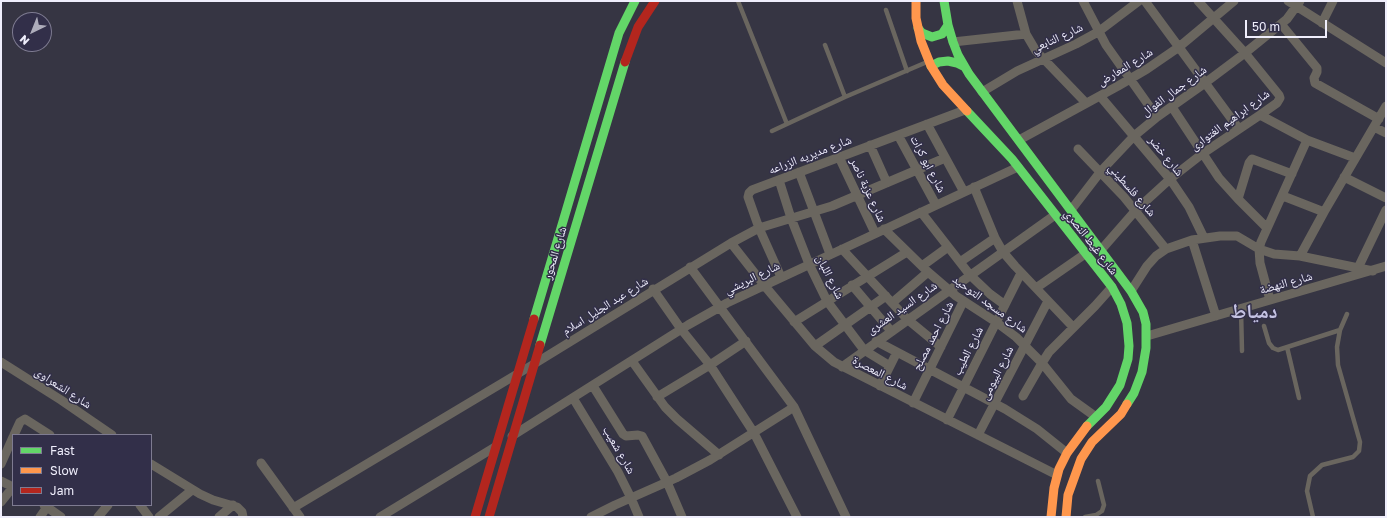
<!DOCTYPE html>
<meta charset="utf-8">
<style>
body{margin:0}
#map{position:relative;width:1387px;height:518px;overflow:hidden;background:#363543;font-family:"Golos Text",sans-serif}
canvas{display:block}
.frame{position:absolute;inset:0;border:2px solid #efeefc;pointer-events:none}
.legend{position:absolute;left:12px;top:434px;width:140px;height:72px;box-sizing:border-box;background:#322f49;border:1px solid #7e7b91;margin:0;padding:5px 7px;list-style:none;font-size:12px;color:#efeefc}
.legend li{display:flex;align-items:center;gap:8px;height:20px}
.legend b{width:20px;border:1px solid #7e7b91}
.north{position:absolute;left:12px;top:12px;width:40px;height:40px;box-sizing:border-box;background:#322f49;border:1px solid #7e7b91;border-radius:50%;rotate:223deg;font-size:11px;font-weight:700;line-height:16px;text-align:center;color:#efeefc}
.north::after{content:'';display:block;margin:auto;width:14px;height:18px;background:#aeadbb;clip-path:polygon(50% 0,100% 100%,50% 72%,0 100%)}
.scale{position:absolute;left:1245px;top:20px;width:82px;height:18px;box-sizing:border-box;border:2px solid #efeefc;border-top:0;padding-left:5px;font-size:12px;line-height:14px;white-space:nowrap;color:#efeefc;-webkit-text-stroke:3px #322f49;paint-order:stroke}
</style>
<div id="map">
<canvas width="1387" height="518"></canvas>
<div class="frame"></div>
<ul class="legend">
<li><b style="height:5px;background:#63d668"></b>Fast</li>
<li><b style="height:5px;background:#ff974d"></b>Slow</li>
<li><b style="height:5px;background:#b3261e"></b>Jam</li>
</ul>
<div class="north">N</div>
<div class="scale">50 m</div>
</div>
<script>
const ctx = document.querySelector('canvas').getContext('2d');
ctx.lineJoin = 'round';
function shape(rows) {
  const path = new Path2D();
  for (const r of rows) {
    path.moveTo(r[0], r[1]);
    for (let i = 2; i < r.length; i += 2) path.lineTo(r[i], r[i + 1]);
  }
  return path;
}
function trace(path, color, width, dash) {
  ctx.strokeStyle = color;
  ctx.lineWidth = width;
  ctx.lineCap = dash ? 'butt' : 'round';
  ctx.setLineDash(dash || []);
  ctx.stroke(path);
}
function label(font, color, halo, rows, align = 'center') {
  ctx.font = font + ' "Golos Text","Noto Naskh Arabic",sans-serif';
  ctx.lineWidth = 3;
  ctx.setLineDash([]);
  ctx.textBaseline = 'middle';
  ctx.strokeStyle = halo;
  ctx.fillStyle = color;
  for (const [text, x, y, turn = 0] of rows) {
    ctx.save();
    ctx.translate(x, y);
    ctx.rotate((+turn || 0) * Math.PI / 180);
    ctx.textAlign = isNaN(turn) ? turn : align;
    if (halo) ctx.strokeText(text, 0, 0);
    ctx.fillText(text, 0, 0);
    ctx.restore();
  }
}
trace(shape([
 [738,1,787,124],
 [886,10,907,71],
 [825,45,845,97],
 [772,131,845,97,927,62],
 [1241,309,1242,351],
 [1264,326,1269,343,1273,348,1278,350,1340,330],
 [1287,347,1299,398],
 [1085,517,1096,515,1102,511,1104,505,1098,481],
 [1313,517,1307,491,1310,476,1322,465,1353,457,1359,451,1360,442,1338,365,1337,347,1340,330,1347,314]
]), '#6a665f', 4.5);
trace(shape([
 [1017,1,1026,34,1036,51,1086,103],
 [1083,1,1106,45,1157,117],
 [1145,1,1239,129],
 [1288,1,1386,63],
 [1322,23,1333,1],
 [1281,24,1317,68,1317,72,1314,78,1315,83,1379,119],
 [953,42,1026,34],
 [982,92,1017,71,1076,44,1098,32,1139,1],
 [1100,96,1170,179,1189,207,1204,238],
 [1172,107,1219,178,1238,199,1267,228],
 [1260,115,1307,140,1355,158],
 [927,124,964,192],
 [1374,127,1386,133],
 [898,135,936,205],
 [1019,140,1118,86,1147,69,1179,47,1234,1],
 [870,145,887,183],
 [1078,149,1124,197,1166,249],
 [839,157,875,233],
 [799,172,830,254],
 [1344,177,1386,198],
 [779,180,791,218,809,264,827,301,864,350,890,366],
 [974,187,995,238,1003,252,1015,266,1073,327],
 [1283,196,1324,212],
 [1238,199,1249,163,1252,159,1292,174],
 [1071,210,1101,171,1134,136,1157,117,1205,83,1245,53,1287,19,1300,1],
 [921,212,970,275,990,294,1005,305],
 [884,229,928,272,956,296,996,322,1016,337,1042,363,1071,399,1096,417],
 [1192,240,1216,316],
 [731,243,764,285,815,346,834,362,1057,475],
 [842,249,907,319,941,347],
 [1101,250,1136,210,1170,179,1202,154,1260,115,1277,103,1280,98,1279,95,1245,53,1198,1],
 [1300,256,1324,212,1386,106],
 [960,262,995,238],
 [922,266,948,247],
 [690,267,794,407,846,517],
 [1358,268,1386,210],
 [781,277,759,228,748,197,749,193,752,190,965,110],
 [852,285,891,331],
 [1036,288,1085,254],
 [653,289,681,329,710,365,754,433,797,517],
 [1131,291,1147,266,1156,256,1166,249,1192,240,1220,236,1237,236,1259,249,1274,254,1300,256,1373,271],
 [1270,300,1260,263,1259,249,1261,242,1307,140],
 [892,303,928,272],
 [794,322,907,252],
 [1147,336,1386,266],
 [876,341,1005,409,1037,429,1067,453],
 [815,346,886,296],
 [632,361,665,407,677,419,719,455],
 [1,362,61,400,112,435],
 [842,367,1055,215],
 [593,386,623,434,626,436,638,435,642,436,667,482,682,517],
 [880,386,897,352],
 [1023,396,1042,363,1049,352,1095,306,1112,287],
 [657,397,710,365,746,341],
 [573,398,618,472,631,498,639,517],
 [913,403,963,302],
 [947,420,1021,273],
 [14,435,20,422,25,419,50,435],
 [978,435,1048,301],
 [512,436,688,325,727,303,1018,167],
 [261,463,300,517],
 [1,464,13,437],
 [151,464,200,494,213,500,237,507,242,512,243,517],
 [1,481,13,487],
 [1,502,13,487],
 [44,505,61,517],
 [140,505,149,517],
 [293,508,534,364,731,243,759,228,832,206,945,158],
 [40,517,47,507],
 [98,517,108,505],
 [159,517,192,490],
 [219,517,233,505],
 [380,517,495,447],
 [591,517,615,505,676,478,710,460,794,407]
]), '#6a665f', 9);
trace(shape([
 [944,1,948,25,953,42,958,55,969,74,1131,291,1143,312,1146,324,1146,348,1142,372,1134,393,1127,404],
 [918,28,922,33,932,37,942,34,948,25],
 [931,66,939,62,948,61,957,63,965,67],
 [967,111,1012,159,1112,287,1121,304,1127,323,1129,346,1128,359,1120,385,1106,407,1087,426],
 [534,319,619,33,635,1],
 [540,345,625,62]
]), '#63d668', 9);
trace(shape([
 [916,1,916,18,921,41,931,66,943,85,967,111],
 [1051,517,1054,488,1059,469,1067,453,1087,426],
 [1066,517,1068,495,1081,459,1092,442,1121,414,1127,404]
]), '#ff974d', 9);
trace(shape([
 [625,62,638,27,655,1],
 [475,517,534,319],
 [489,517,540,345]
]), '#b3261e', 9);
label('12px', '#efeefc', '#322f49', [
 ["شارع التابعي",1057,38,-25],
 ["شارع المعارض",1125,67,-31],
 ["شارع جمال الفوال",1174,91,-36],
 ["شارع ابراهيم الغتوارى",1230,120,-36],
 ["شارع مديريه الزراعه",810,155,-21],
 ["شارع خضر",1166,156,51],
 ["شارع ابو كرات",928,164,62],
 ["شارع عزبة ناصر",868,190,65],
 ["شارع فلسطيني",1132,190,49],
 ["شارع غيط النصري",1091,242,52],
 ["شارع المحور",555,253,-73],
 ["شارع اللبان",830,277,63],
 ["شارع البريشي",752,278,-26],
 ["شارع النهضة",1286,283,-16],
 ["شارع مسجد التوحيد",990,304,36],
 ["شارع عبد الجليل اسلام",605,306,-32],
 ["شارع السيد العشرى",902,308,-35],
 ["شارع احمد مصلح",933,336,-63],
 ["شارع الطيب",968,351,-63],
 ["شارع المعصرة",880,373,27],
 ["شارع البيومى",997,373,-63],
 ["شارع الشعراوى",63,388,33],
 ["شارع شعيب",619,450,60]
]);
label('bold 20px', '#c4c2e3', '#322f49', [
 ["دمياط",1254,312]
]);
</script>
